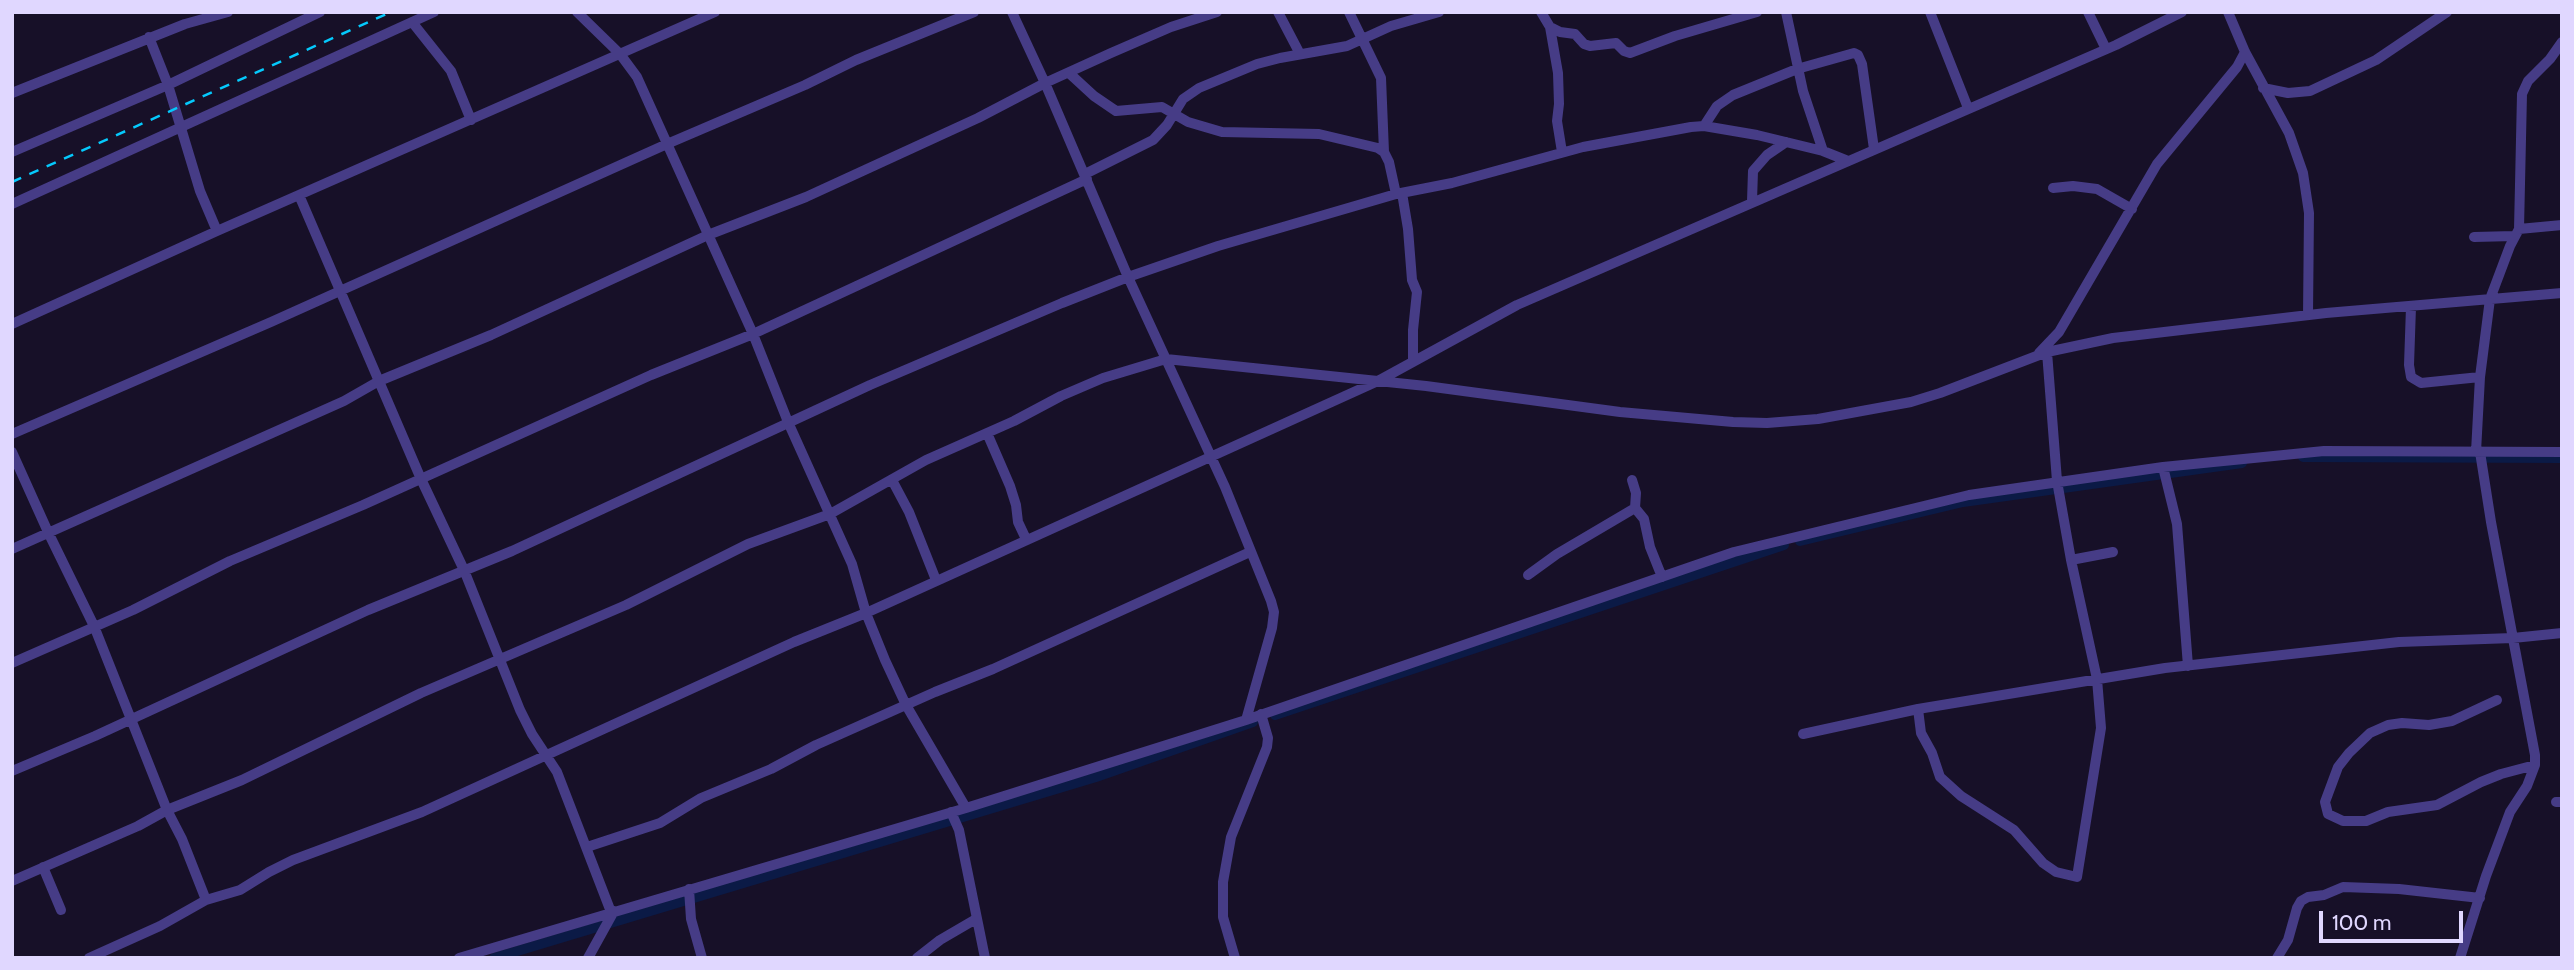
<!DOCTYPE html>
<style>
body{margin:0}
#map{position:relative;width:2574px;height:970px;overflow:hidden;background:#171028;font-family:Cabin,sans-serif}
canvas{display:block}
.frame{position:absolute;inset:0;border:14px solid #e0d7ff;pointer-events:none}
.scale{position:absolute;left:2319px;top:911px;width:144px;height:32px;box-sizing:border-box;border:4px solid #e0d7ff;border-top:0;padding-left:9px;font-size:21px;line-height:24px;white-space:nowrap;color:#e0d7ff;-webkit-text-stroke:5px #171028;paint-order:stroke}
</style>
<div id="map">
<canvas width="2574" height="970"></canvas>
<div class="frame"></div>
<div class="scale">100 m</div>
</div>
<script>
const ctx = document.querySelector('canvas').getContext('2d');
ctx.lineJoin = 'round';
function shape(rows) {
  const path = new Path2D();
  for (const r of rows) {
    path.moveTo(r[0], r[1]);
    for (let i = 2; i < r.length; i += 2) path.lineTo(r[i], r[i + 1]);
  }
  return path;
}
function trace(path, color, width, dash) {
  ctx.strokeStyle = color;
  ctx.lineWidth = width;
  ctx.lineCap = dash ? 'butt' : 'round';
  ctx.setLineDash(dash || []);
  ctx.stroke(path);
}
trace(shape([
 [2303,457,2562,458],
 [1800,541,1963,502,2242,463],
 [1275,715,1784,545],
 [494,958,1096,777,1253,722]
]), '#0b1a46', 10);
trace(shape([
 [577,12,620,54,637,77,753,334,788,422,852,564,866,613,885,660,906,705,966,808,1246,720,1734,552,1969,495,2163,467,2324,451,2562,452],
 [1012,12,1045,83,1128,277,1225,487,1271,601,1274,612,1272,628,1246,720],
 [1278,12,1300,54],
 [1349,12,1381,78,1384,152],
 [1541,12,1550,27,1560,32,1575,34,1584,44,1590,46,1616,43,1624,51,1630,53,1675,36,1757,12],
 [1786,12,1803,91,1823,151],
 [1930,12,1968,108],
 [2088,12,2106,49],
 [2228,12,2245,52,2289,133,2303,173,2309,213,2308,315],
 [412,22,451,71,471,120],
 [1550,27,1558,73,1559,104,1557,121,1562,152],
 [149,37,168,85,200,191,217,231],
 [1069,73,1094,96,1116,111,1162,107,1188,122,1222,132,1319,134,1378,148,1384,152,1389,162,1396,194],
 [2263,88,2288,93,2310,91,2376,60,2447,12],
 [12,93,185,24,228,12],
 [1704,126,1717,106,1733,95,1797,69,1854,53,1858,55,1862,64,1874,149],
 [12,152,168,85,320,12],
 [1085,174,1153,140,1167,125,1183,99,1199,88,1257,64,1280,58,1347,46,1391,26,1439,12],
 [2053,188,2073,186,2097,189,2132,209],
 [1402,193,1408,229,1412,280,1417,292,1413,330,1413,362],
 [299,195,421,479,464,570,520,710,532,734,557,772,611,912],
 [1752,201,1753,171,1767,155,1786,142],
 [12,204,434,12],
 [2519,229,2562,225],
 [2474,237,2514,236],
 [2411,307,2409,365,2411,377,2421,383,2480,377],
 [12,324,217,231,715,12],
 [2039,353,2059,332,2157,164,2237,67,2245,52],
 [987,433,1010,486,1016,505,1018,522,1026,539],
 [12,434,271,322,667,144,805,85,856,60,974,12],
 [12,452,48,532,94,626,167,810,182,839,206,900],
 [2476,452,2480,377,2490,299,2510,246,2519,229,2522,94,2528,81,2550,59,2562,42],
 [2163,467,2177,524,2188,666],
 [892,480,909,512,936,580],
 [1632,480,1636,493,1635,508,1644,519,1650,547,1662,577],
 [12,549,344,401,379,381,491,335,708,235,806,197,978,118,1045,83,1111,53,1171,27,1217,12],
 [2071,560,2113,552],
 [1528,575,1557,554,1635,508],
 [12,663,133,610,230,561,363,505,651,375,753,334,1087,179],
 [2497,700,2452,721,2429,725,2402,723,2388,725,2370,733,2349,753,2338,767,2325,802,2328,814,2343,821,2366,821,2388,812,2437,805,2481,782,2501,774,2535,765],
 [1918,709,1921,733,1932,753,1940,777,1961,796,2014,830,2043,863,2056,872,2077,877,2101,728,2097,679,2071,560,2057,481,2047,352],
 [1803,734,1918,709,2165,668,2399,642,2513,638,2562,633],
 [12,771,95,736,368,610,512,551,870,385,1062,303,1128,277,1218,246,1396,194,1452,183,1583,147,1691,127,1704,126,1757,135,1823,151,1848,161],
 [2556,802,2562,802],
 [951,812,959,830,985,958],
 [587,847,660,823,701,798,771,769,816,745,935,692,993,669,1250,552],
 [43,867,61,910],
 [12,881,138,826,167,810,242,780,421,693,626,605,748,544,830,514,926,460,1014,421,1061,396,1103,378,1166,359,1426,386,1620,412,1733,422,1767,423,1818,419,1911,402,1940,393,2047,352,2113,338,2326,313,2562,293],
 [689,889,691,919,702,958],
 [89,958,160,926,206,900,240,890,269,872,293,860,422,812,794,642,866,613,1378,381,1517,305,2116,45,2182,12],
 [459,958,966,808],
 [588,958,614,911],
 [917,958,940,940,976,919],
 [1235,958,1223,917,1223,882,1231,837,1267,747,1268,738,1261,714],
 [2277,958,2288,940,2297,908,2301,901,2308,897,2324,895,2343,887,2399,889,2480,898],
 [2460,958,2486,876,2510,812,2527,786,2535,765,2535,755,2491,522,2480,452]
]), '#463c86', 10);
trace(shape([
 [12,182,391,12]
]), '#05c9fc', 2.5, [10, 9]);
</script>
